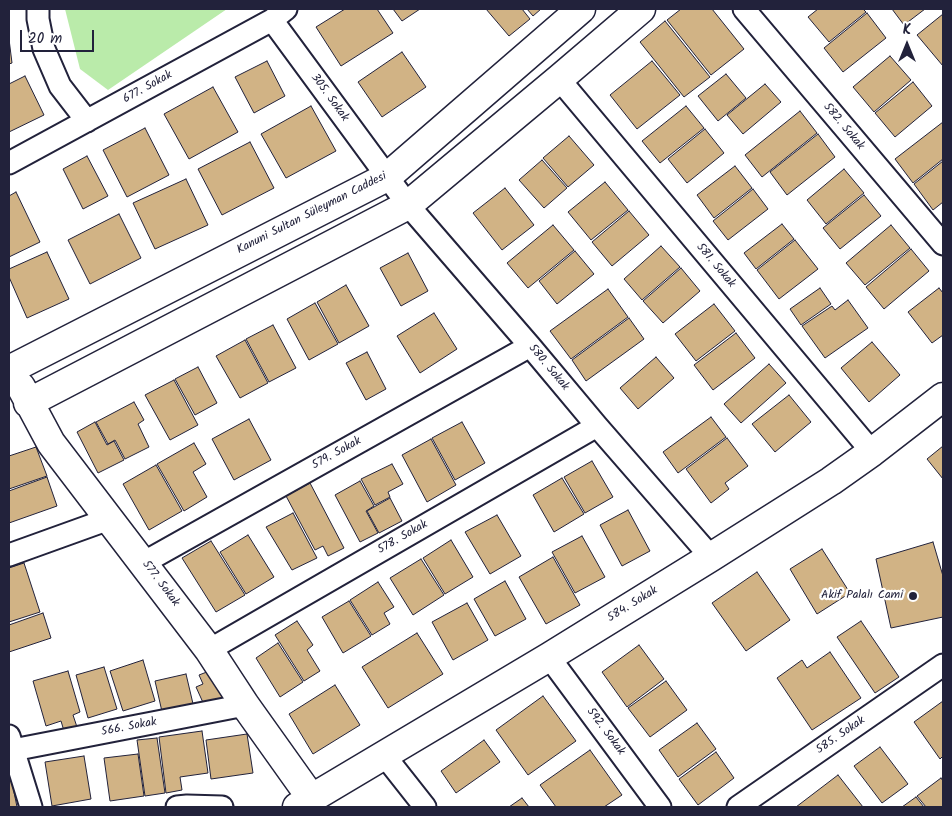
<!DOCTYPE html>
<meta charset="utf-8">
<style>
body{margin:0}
#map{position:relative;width:952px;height:816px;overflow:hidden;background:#fff;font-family:Kalam,sans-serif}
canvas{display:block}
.frame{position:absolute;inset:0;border:10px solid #22223b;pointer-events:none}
.north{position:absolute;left:882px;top:20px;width:50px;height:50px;-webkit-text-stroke:4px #fff;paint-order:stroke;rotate:0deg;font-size:14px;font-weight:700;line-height:20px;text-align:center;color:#22223b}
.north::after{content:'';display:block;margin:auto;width:18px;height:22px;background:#22223b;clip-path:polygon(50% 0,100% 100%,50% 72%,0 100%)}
.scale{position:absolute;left:20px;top:30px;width:74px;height:22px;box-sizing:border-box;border:2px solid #22223b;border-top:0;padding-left:6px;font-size:15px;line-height:18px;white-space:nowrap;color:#22223b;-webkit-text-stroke:4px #fff;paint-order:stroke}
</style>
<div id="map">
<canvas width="952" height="816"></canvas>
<div class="frame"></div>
<div class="north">K</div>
<div class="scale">20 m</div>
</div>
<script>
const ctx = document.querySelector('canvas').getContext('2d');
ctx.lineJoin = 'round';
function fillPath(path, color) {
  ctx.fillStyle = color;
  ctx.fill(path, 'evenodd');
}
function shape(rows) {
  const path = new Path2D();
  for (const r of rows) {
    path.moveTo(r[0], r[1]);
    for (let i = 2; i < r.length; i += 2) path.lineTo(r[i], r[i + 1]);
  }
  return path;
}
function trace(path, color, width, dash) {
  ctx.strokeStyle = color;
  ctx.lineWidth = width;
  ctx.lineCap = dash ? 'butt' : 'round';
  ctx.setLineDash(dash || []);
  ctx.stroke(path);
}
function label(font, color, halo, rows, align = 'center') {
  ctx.font = font + ' Kalam,sans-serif';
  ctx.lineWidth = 4.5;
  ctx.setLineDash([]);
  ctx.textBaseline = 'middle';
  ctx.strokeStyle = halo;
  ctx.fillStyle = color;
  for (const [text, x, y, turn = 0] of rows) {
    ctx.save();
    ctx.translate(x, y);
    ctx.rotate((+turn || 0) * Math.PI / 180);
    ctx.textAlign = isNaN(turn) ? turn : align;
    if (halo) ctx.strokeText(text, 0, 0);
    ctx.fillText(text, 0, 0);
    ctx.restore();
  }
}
fillPath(shape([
 [65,9,227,9,108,90,80,69]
]), '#baebaa');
const building = shape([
 [345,9,377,9,393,33,341,66,316,27,345,9],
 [393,9,420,9,402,21,393,9],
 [486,9,522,9,530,19,509,36,486,9],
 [527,9,541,9,533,16,527,9],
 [681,9,712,9,744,49,711,75,667,20,681,9],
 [818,9,863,9,866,12,829,42,808,17,818,9],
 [892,9,925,9,904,25,892,9],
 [867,13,886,38,843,72,824,48,867,13],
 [943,14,943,66,917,35,943,14],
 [665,21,710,77,684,97,640,42,665,21],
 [9,39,12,63,9,64,9,39],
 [402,52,426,87,382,117,358,82,402,52],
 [890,56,911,80,874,112,853,87,890,56],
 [267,61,285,96,254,113,235,77,267,61],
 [652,61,680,95,637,129,610,95,652,61],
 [726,74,746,98,718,121,698,96,726,74],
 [25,76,44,115,9,132,9,84,25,76],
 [913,82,932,106,895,137,875,113,913,82],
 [765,84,781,102,743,134,727,115,765,84],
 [213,87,238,132,189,159,164,114,213,87],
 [311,106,336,151,286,178,261,134,311,106],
 [686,106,704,128,660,163,642,141,686,106],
 [800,111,817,133,762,177,745,155,800,111],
 [943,122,943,159,913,183,895,159,943,122],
 [145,128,169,175,127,197,103,150,145,128],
 [705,129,724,153,687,183,668,159,705,129],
 [818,134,835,157,787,195,770,172,818,134],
 [569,136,594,165,568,187,543,158,569,136],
 [250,142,274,188,222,215,198,169,250,142],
 [87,156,108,196,83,209,63,169,87,156],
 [542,160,567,188,544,208,519,180,542,160],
 [943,161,943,202,933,210,914,184,943,161],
 [735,166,752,188,714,218,697,195,735,166],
 [844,169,864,193,826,224,807,200,844,169],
 [186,179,208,225,155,249,133,203,186,179],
 [605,182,628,210,591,240,568,212,605,182],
 [505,188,534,225,502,250,473,213,505,188],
 [753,189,768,209,728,240,713,221,753,189],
 [16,192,40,242,9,257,9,196,16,192],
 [864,195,881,216,840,249,823,228,864,195],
 [629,211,649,235,612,266,592,242,629,211],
 [119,214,141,258,90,284,68,240,119,214],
 [782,224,794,239,756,269,744,253,782,224],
 [553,225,574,250,528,288,507,263,553,225],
 [891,225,910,248,865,285,846,263,891,225],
 [795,240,818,269,779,299,757,270,795,240],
 [661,246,680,267,642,300,624,279,661,246],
 [911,249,929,271,884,309,866,287,911,249],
 [575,251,594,274,557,304,539,281,575,251],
 [47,252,69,299,27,318,9,277,9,269,47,252],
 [408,253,428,291,401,306,380,268,408,253],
 [681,268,700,291,663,323,643,301,681,268],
 [346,285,369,326,339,343,317,302,346,285],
 [820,288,831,304,801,325,790,309,820,288],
 [939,288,943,293,943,335,932,343,908,312,939,288],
 [608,289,628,317,571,359,550,331,608,289],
 [848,300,868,328,825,358,802,326,832,306,835,310,848,300],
 [315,303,338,344,309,360,287,319,315,303],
 [714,304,735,331,696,361,675,334,714,304],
 [434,313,457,349,420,373,397,336,434,313],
 [629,318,644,339,586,381,572,360,629,318],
 [273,325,296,368,269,382,246,339,273,325],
 [736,333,755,358,713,390,694,365,736,333],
 [245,340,268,383,240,398,216,356,245,340],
 [872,342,900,375,869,402,841,368,872,342],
 [367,352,386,389,366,400,346,363,367,352],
 [656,357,674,378,638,409,620,388,656,357],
 [769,364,786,383,741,423,724,404,769,364],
 [198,367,217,403,195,415,175,379,198,367],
 [174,380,198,425,170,440,145,395,174,380],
 [789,395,811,422,775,452,752,424,789,395],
 [134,402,144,420,138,424,149,447,125,459,115,440,108,444,96,422,134,402],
 [711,417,726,437,678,473,663,452,711,417],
 [249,419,271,460,234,480,212,439,249,419],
 [95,422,107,445,114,441,124,460,98,473,77,432,95,422],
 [462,422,485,463,455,480,432,438,462,422],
 [727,438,748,466,725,483,729,489,711,503,686,469,727,438],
 [431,439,456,485,427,502,402,455,431,439],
 [194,443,206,464,193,472,207,497,184,511,157,464,194,443],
 [943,446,943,479,927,459,943,446],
 [36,447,47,476,9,489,9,456,36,447],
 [592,461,613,497,585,513,564,477,592,461],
 [392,464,403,484,388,492,390,497,375,505,361,479,392,464],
 [156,465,182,511,149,530,123,484,156,465],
 [47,477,57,506,9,523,9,491,47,477],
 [562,478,584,514,554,532,533,495,562,478],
 [360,481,374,506,366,511,378,533,360,542,335,495,360,481],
 [310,483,344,548,328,556,323,546,315,550,286,496,310,483],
 [390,498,402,521,379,533,367,511,390,498],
 [628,510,650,551,622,566,600,525,628,510],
 [293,513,317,558,292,570,266,527,293,513],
 [497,515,521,556,490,574,465,532,497,515],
 [248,535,274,577,246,594,220,552,248,535],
 [582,536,605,577,575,593,552,552,582,536],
 [451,540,473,577,445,594,423,558,451,540],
 [211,541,245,595,216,612,182,558,211,541],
 [933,542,943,576,943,617,891,628,876,559,933,542],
 [822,549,850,593,817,614,790,569,822,549],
 [553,557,580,605,546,624,519,577,553,557],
 [421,559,444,595,413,615,390,578,421,559],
 [24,563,40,612,9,622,9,568,24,563],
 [757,572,790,620,746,651,712,603,757,572],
 [505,581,526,619,495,636,474,599,505,581],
 [378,582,394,607,384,613,390,624,372,635,350,600,378,582],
 [349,601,371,636,343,653,322,617,349,601],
 [467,603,488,640,453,660,432,622,467,603],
 [43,613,51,638,9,652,9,625,43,613],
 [297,621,313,645,307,650,320,671,304,681,275,635,297,621],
 [861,621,899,677,875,693,837,637,861,621],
 [417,633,443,674,388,708,362,667,417,633],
 [278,643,303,682,280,697,256,658,278,643],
 [639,645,664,679,627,707,602,672,639,645],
 [830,652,861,698,812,730,777,678,802,660,807,668,830,652],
 [143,660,155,701,123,711,110,671,143,660],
 [104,667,117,709,88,718,76,675,104,667],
 [212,670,224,699,205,707,196,687,203,684,199,675,212,670],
 [68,671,80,712,73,715,77,727,64,731,61,721,46,726,33,681,68,671],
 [186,674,194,708,163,716,155,681,186,674],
 [666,681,687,710,650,737,628,708,666,681],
 [335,685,360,725,313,754,289,714,335,685],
 [543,696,576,741,528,775,496,730,543,696],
 [943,701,943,756,940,759,914,722,943,701],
 [697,723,716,749,678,777,659,750,697,723],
 [202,731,208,773,180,777,182,790,166,793,159,737,202,731],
 [247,734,253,773,211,779,206,740,247,734],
 [157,738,165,793,145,796,137,740,157,738],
 [484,740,500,762,456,793,441,771,484,740],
 [880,747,908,784,882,803,854,766,880,747],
 [590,750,622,795,604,807,556,807,540,785,590,750],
 [716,752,734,778,698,805,679,779,716,752],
 [138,754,144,796,110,801,104,758,138,754],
 [84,756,91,799,52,806,45,762,84,756],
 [838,775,863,807,796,807,838,775],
 [11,777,17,807,9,807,9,778,11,777],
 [941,778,943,781,943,807,926,807,917,796,941,778],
 [916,797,924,807,902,807,916,797],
 [522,798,529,807,509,807,522,798]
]);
fillPath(building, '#d1b385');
trace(building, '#22223b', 1);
const street = shape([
 [38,9,38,19,44,49,60,86,87,121],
 [744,9,943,244],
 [272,20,408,205,530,346,597,426,711,557],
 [559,79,872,452],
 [9,163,272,20,286,9],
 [9,555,109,519],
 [143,563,530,346],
 [209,650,597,426],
 [549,657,660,807],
 [9,736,31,807],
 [13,750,245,705],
 [384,755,425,807],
 [177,807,187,806,222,807],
 [738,807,943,665]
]);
const secondary = shape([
 [9,370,387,177,581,9],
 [21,387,51,443,209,650,245,705,312,799],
 [28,403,408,205,559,79,641,9],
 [297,807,549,657,711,557,831,481,872,452,943,397]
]);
trace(street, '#22223b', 25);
trace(secondary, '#22223b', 31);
trace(street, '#fff', 21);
trace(secondary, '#fff', 28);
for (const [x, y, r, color] of [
 [913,596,5,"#22223b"]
]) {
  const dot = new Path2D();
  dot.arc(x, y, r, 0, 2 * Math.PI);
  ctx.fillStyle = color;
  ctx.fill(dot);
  trace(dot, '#fff', 2);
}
label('12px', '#22223b', '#fff', [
 ["677. Sokak",148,88,-29],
 ["305. Sokak",329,98,54],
 ["582. Sokak",843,127,50],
 ["Kanuni Sultan Süleyman Caddesi",312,214,-27],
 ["581. Sokak",715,266,50],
 ["580. Sokak",548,368,50],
 ["579. Sokak",337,454,-29],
 ["578. Sokak",403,538,-30],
 ["577. Sokak",160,584,53],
 ["584. Sokak",633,605,-32],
 ["566. Sokak",129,728,-11],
 ["592. Sokak",605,732,53],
 ["585. Sokak",841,736,-35]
]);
label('12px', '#22223b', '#fff', [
 ["Akif Palalı Cami",903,596]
], 'right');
</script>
